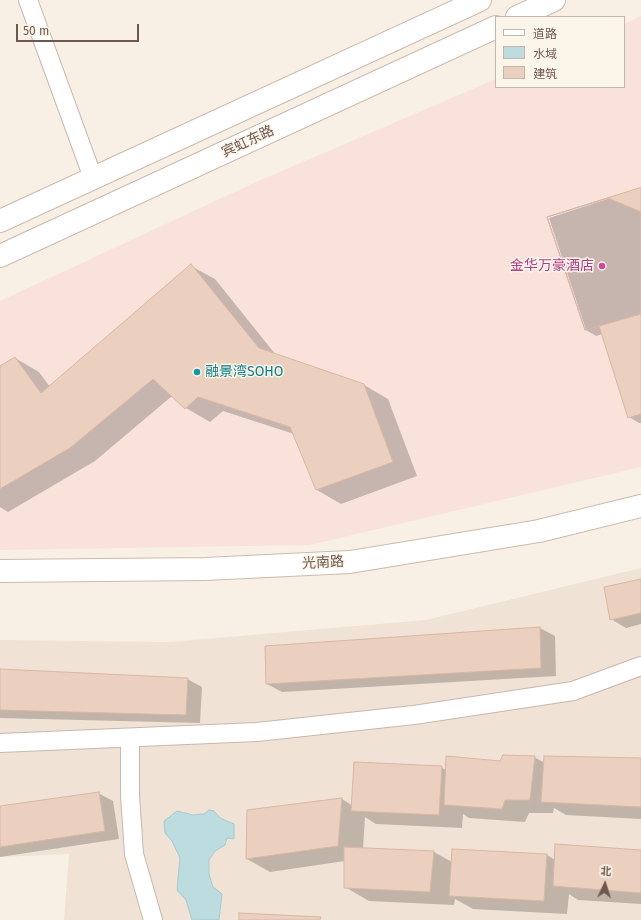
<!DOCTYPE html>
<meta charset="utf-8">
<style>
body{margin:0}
#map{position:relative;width:641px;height:920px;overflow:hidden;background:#f9f0e5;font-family:"Fira Sans","Noto Sans SC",sans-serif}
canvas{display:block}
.legend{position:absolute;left:495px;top:16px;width:130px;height:72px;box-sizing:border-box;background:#fcf5ea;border:1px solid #c3b6ac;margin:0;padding:5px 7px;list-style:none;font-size:12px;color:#6e584e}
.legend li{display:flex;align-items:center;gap:8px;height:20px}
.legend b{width:20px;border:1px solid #c3b6ac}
.north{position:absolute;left:585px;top:864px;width:40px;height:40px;-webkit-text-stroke:3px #fcf5ea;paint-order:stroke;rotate:4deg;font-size:11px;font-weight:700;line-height:16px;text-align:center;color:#6e584e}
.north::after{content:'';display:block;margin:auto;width:14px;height:18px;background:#6e584e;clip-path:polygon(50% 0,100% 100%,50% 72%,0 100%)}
.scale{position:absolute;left:16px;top:24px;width:123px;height:18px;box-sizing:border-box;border:2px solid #6e584e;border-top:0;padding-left:5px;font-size:12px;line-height:14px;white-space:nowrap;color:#6e584e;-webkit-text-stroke:3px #fcf5ea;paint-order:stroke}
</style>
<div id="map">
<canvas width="641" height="920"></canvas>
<ul class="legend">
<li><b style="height:5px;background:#fff"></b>道路</li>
<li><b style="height:11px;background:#bcdce0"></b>水域</li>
<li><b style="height:11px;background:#ebd0c0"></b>建筑</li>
</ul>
<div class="north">北</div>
<div class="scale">50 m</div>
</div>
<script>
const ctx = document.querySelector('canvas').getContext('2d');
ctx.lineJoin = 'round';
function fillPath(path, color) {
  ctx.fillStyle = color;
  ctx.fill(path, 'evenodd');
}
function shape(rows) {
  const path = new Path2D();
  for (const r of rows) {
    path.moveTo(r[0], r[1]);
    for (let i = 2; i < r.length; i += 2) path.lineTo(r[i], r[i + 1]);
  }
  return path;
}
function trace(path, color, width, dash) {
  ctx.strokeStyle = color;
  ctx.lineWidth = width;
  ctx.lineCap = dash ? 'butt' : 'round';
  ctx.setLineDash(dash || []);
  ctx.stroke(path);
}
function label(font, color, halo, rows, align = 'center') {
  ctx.font = font + ' "Fira Sans","Noto Sans SC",sans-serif';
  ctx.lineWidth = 3;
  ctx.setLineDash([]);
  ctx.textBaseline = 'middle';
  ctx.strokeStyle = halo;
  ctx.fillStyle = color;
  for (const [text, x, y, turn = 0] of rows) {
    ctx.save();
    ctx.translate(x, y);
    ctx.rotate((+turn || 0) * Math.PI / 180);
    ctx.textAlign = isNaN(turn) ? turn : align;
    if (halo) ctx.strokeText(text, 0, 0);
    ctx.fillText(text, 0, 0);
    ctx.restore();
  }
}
fillPath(shape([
 [641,568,641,920,64,920,69,854,0,857,0,640,169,642,426,620]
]), '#f0e2d4');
fillPath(shape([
 [641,16,641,467,310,545,0,550,0,301,254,183,496,79,496,87,624,87,624,24]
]), '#f8e2da');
const water = shape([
 [209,810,214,811,220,818,234,824,234,839,227,838,225,845,215,851,209,860,209,874,213,887,222,894,219,920,192,920,186,900,177,890,180,858,172,841,165,833,164,821,177,811,193,815,204,814,209,810]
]);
fillPath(water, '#bcdce0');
trace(water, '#a4cbd0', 1);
fillPath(shape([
 [641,188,641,423,639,423,629,417,602,334,596,336,586,330,549,218],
 [191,266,215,279,276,355,364,385,388,399,417,476,341,504,317,490,294,434,223,411,210,422,186,408,172,396,95,461,8,512,0,507,0,367,15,358,39,372,50,387],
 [641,580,641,624,626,628,611,619],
 [540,628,555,636,556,676,282,692,267,684],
 [0,670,187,679,202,687,200,723,0,718],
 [534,757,545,763,641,759,641,819,566,815,554,808,553,813,529,813,525,822,469,818,463,814,462,828,376,824,365,817,363,849,434,852,452,862,453,850,547,855,555,860,641,851,641,904,578,900,569,894,567,914,473,909,455,899,454,905,369,901,345,887,345,861,270,872,247,859,342,799,353,806,441,767,446,770],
 [98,793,113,801,119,839,0,857,0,807]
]), '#0003');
const building = shape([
 [639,188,641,188,641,414,628,418,599,326,585,330,547,217,639,188],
 [608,198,641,212,641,314,585,330,547,217,608,198],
 [191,264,259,348,364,384,393,462,316,490,290,427,198,397,185,409,153,379,70,448,0,489,0,366,15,357,41,393,191,264],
 [641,579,641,613,610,620,604,587,641,579],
 [540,627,541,668,266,684,265,646,540,627],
 [0,669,188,678,186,715,0,710,0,669],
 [503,755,535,756,530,800,505,800,502,809,444,805,446,756,500,761,503,755],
 [544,756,641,758,641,807,541,802,544,756],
 [354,762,442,766,439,815,351,811,354,762],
 [99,792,105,831,0,847,0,806,99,792],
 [342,798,338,846,246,859,247,810,342,798],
 [555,844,641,850,641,893,553,886,555,844],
 [344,847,434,851,430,892,344,888,344,847],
 [452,849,547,854,544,901,449,896,452,849],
 [239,913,321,917,320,920,239,920,239,913]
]);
fillPath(building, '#ebd0c0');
trace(building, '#dbb6a3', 1);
const street = shape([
 [28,0,93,178],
 [130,738,130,795,134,854,153,920],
 [0,743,257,732,414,715,573,691,641,666]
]);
const secondary = shape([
 [517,17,554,0],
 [0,221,480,0],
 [0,256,496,27],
 [0,571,205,569,350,562,539,531,641,506]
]);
trace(street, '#c8b8ad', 20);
trace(secondary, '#cdbaae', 24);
trace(street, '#fff', 18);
trace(secondary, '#fff', 22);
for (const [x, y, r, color] of [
 [602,266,4,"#d1479c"],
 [197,372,4,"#0f9aa8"]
]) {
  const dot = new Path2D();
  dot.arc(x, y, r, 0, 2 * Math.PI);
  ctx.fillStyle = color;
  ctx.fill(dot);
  trace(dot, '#fcf5ea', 1.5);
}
label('14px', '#6e584e', '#fcf5ea', [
 ["宾虹东路",248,142,-25],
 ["光南路",323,563,-3]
]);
label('14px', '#b23c85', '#fcf5ea', [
 ["金华万豪酒店",594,266]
], 'right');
label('14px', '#0d838f', '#fcf5ea', [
 ["融景湾SOHO",205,372]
], 'left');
</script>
